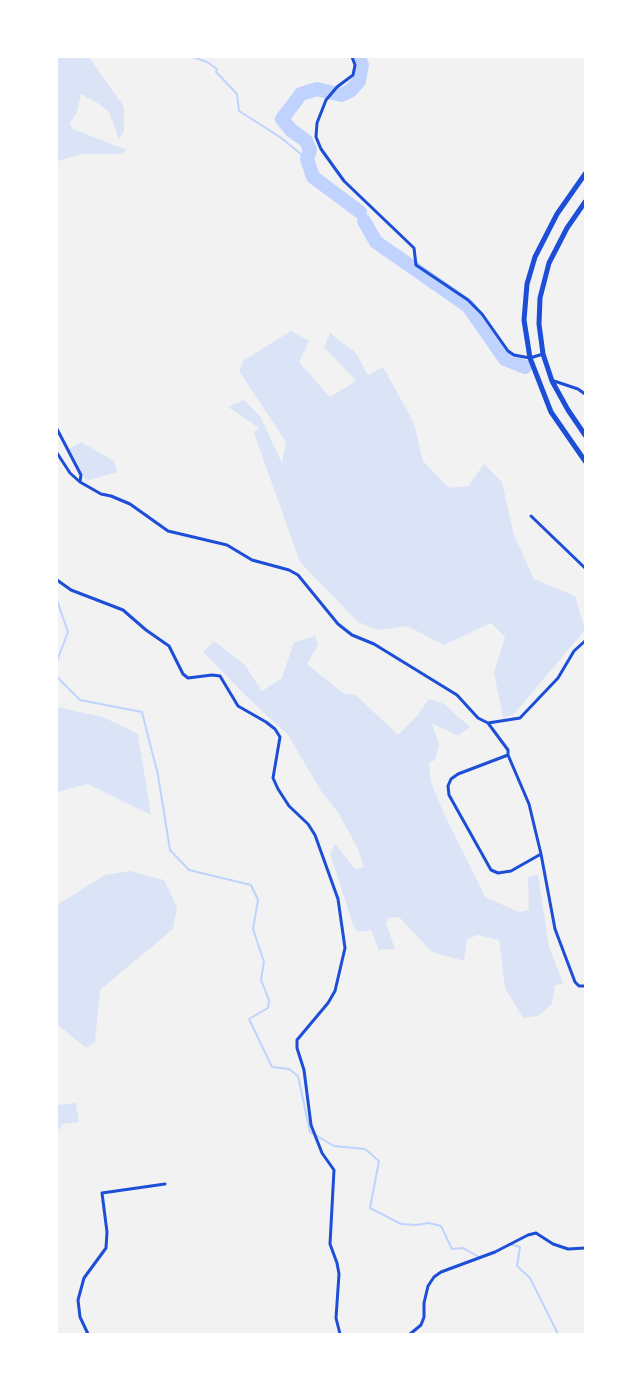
<!DOCTYPE html>
<style>
body{margin:0}
#map{position:relative;width:642px;height:1391px;overflow:hidden;background:#f2f2f2;font-family:Inter,sans-serif}
canvas{display:block}
.frame{position:absolute;inset:0;border:58px solid #fff;pointer-events:none}
</style>
<div id="map">
<canvas width="642" height="1391"></canvas>
<div class="frame"></div>
</div>
<script>
const ctx = document.querySelector('canvas').getContext('2d');
ctx.lineJoin = 'round';
function fillPath(path, color) {
  ctx.fillStyle = color;
  ctx.fill(path, 'evenodd');
}
function shape(rows) {
  const path = new Path2D();
  for (const r of rows) {
    path.moveTo(r[0], r[1]);
    for (let i = 2; i < r.length; i += 2) path.lineTo(r[i], r[i + 1]);
  }
  return path;
}
function trace(path, color, width, dash) {
  ctx.strokeStyle = color;
  ctx.lineWidth = width;
  ctx.lineCap = dash ? 'butt' : 'round';
  ctx.setLineDash(dash || []);
  ctx.stroke(path);
}
fillPath(shape([
 [57,57,89,57,124,107,124,132,119,139,109,112,99,104,81,94,77,112,70,123,73,129,127,150,120,154,82,154,57,161],
 [291,331,309,341,299,362,330,397,356,381,324,347,330,333,356,353,368,375,383,367,414,423,423,461,449,488,468,486,484,464,502,482,514,535,534,579,575,596,585,630,514,714,503,718,494,673,505,637,491,623,444,645,407,626,378,630,358,622,300,562,254,433,259,428,228,407,244,400,260,416,282,463,286,442,239,371,243,361],
 [81,442,114,461,117,472,86,481,69,449],
 [315,636,318,645,307,664,343,693,356,695,398,735,417,716,429,699,444,704,470,727,458,736,432,723,439,745,435,760,429,763,431,782,441,807,485,897,519,912,529,910,528,877,538,875,549,947,563,983,555,986,552,1004,538,1016,523,1018,505,988,499,940,478,935,467,939,464,961,432,952,399,917,389,918,386,923,395,949,379,950,371,930,358,932,353,925,330,853,335,844,355,869,364,867,357,847,337,811,321,791,288,735,247,697,203,652,214,641,245,665,262,691,282,678,294,642],
 [57,707,103,717,138,734,151,815,88,784,57,792],
 [130,871,164,880,177,907,173,929,100,990,95,1042,86,1048,57,1024,57,905,105,875],
 [76,1103,79,1122,63,1124,57,1132,57,1105]
]), '#dbe4f7');
trace(shape([
 [193,57,207,62,217,69,216,72,237,94,239,111,280,137,307,159],
 [57,600,68,632,57,661],
 [57,677,80,700,142,712,158,775,170,850,189,870,251,885,258,900,253,929,264,962,261,980,269,1000,268,1008,249,1019,272,1067,289,1069,298,1076,310,1132,334,1146,365,1149,379,1161,370,1208,401,1224,416,1225,429,1223,441,1226,452,1249,463,1248,479,1257],
 [509,1244,520,1247,517,1266,530,1278,558,1334]
]), '#bfd3fe', 2);
trace(shape([
 [359,57,362,65,359,81,350,91,341,95,317,89,301,94,282,119,291,130,306,141,310,150,307,159,313,177,360,212],
 [364,221,376,242,468,306,505,359,525,367]
]), '#bfd3fe', 14);
trace(shape([
 [352,57,355,65,353,75,337,87,326,100,317,123,316,137,321,149,344,181,414,248,416,265,468,300,482,314,508,351,514,355,530,358,543,354],
 [554,381,578,389,585,394],
 [57,429,81,475,80,482],
 [57,453,70,473,80,482,101,494,111,496,130,504,168,531,227,545,252,560,289,570,298,575,338,624,352,635,374,644,457,695,478,718,488,723,520,718,558,678,574,651,585,641],
 [531,516,585,568],
 [57,580,71,590,123,610,146,630,169,646,183,674,188,678,212,675,220,676,238,706,266,722,275,729,280,737,273,778,278,789,289,806,308,824,315,835,338,899,345,948,335,991,328,1003,297,1040,297,1048,304,1070,311,1125,322,1153,334,1170,330,1244,337,1263,339,1274,336,1318,340,1334],
 [488,723,508,750,508,755,458,774,451,779,448,786,449,795,491,870,498,873,511,871,541,854,529,804,508,755],
 [541,854,555,929,575,982,579,986,585,986],
 [88,1334,80,1317,78,1300,84,1278,106,1248,107,1232,102,1193,165,1184],
 [410,1334,421,1325,424,1317,424,1303,428,1286,434,1277,441,1272,495,1252,528,1235,536,1233,553,1244,568,1249,585,1248]
]), '#1d4ed8', 3);
trace(shape([
 [585,174,557,214,535,257,527,284,524,320,530,358,551,412,585,461],
 [585,202,567,228,549,263,540,298,539,324,543,354,552,381,568,410,585,435]
]), '#1d4ed8', 5);
</script>
